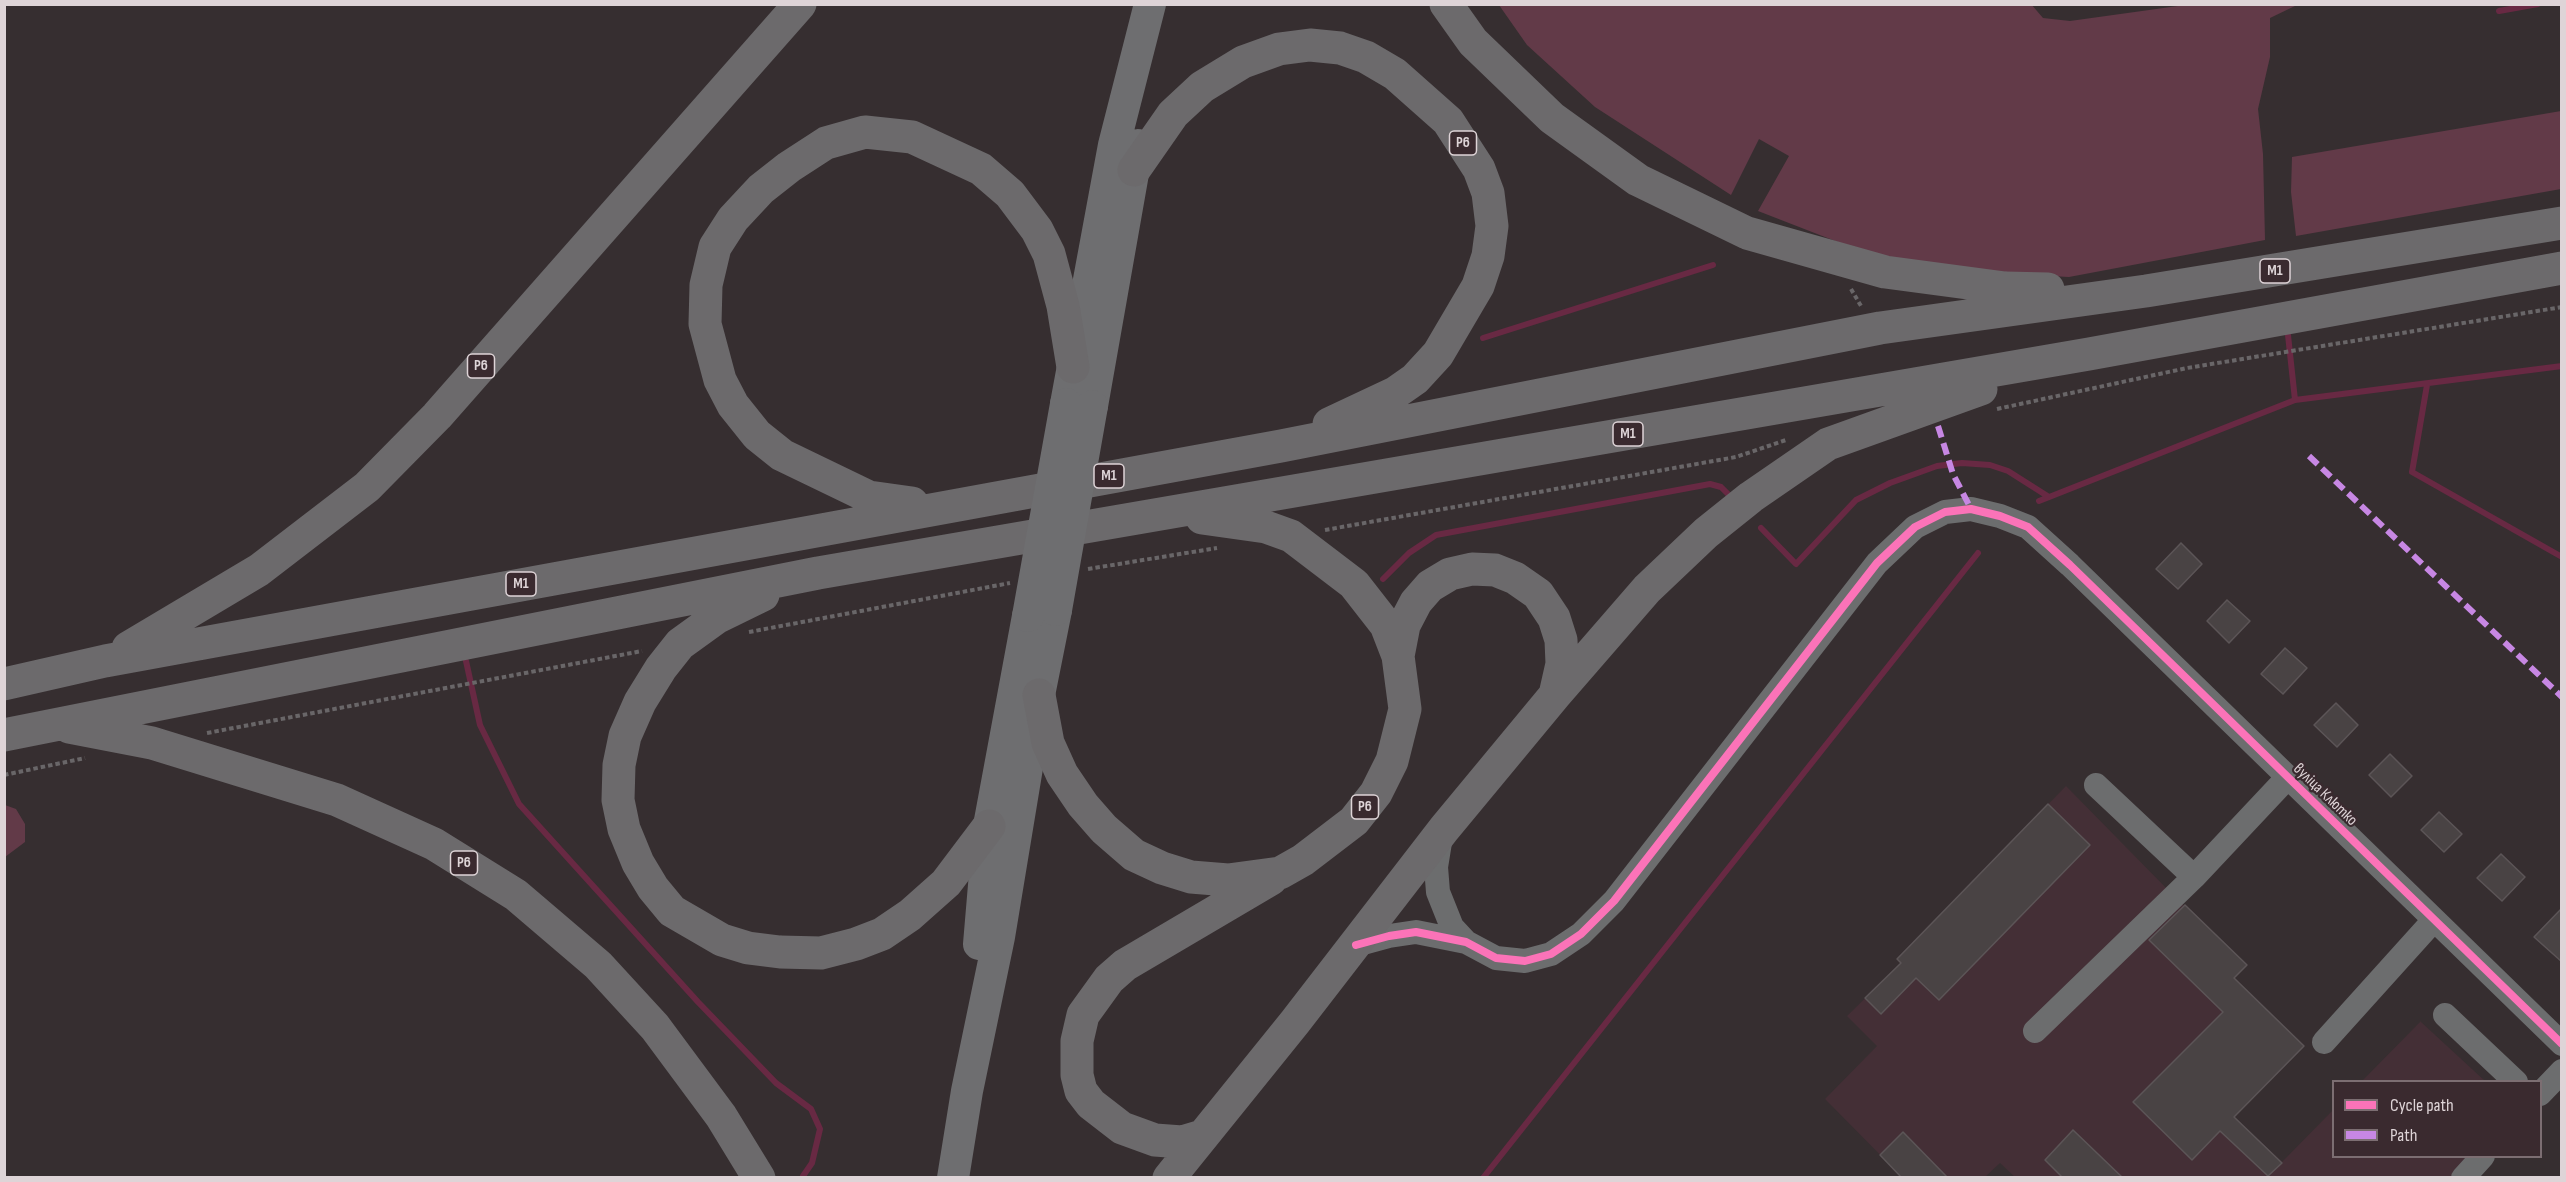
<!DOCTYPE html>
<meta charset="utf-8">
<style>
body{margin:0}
#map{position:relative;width:2566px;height:1182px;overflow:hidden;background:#362e30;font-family:"Sofia Sans Condensed",sans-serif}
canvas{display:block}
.frame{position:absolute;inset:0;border:6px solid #ded4d7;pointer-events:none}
.legend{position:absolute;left:2332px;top:1080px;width:210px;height:78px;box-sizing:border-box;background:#3a2a2f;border:2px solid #7c6e72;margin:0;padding:8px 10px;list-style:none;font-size:18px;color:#ded4d7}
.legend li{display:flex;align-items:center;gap:12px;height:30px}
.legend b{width:30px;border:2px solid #7c6e72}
</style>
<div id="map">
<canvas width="2566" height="1182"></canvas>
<div class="frame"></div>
<ul class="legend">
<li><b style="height:8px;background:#fb73b8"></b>Cycle path</li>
<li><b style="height:8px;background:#c787e3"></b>Path</li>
</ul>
</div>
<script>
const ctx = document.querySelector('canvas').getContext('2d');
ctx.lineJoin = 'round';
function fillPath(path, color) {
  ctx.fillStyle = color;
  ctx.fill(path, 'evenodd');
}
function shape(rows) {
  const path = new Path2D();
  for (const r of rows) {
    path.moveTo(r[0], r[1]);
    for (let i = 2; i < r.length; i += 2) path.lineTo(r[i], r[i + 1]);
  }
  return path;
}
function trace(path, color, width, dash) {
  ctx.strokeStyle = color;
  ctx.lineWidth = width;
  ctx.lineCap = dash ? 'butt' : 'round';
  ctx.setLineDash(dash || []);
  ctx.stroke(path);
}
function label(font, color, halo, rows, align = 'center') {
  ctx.font = font + ' "Sofia Sans Condensed",sans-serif';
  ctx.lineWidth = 4.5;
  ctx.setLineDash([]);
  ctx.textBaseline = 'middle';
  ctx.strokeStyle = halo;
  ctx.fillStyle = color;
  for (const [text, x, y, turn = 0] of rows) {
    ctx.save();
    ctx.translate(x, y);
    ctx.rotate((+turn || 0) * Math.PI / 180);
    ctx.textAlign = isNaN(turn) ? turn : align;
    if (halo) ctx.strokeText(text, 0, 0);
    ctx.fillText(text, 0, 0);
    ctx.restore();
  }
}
fillPath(shape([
 [2066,786,2174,896,2247,965,2234,978,2234,1117,2282,1162,2333,1110,2334,1156,2468,1157,2469,1177,2016,1178,2000,1163,1985,1177,1902,1177,1825,1099,1877,1046,1847,1016,1901,963,1897,959],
 [2421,1021,2421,1022,2485,1081,2362,1081]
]), '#442f36');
fillPath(shape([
 [2031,4,2043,18,2070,21,2185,5,2297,5,2270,18,2270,57,2258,109,2263,154,2265,240,2069,277,1975,272,1879,258,1758,211,1789,156,1759,139,1731,195,1595,107,1527,45,1499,5],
 [2561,111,2561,189,2296,236,2291,192,2292,157],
 [5,805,16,809,25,824,25,842,5,857]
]), '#623a48');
trace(shape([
 [2499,11,2538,4],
 [2288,335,2295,400],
 [1483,338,1713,265],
 [2427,385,2412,472,2562,557],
 [2039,501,2295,400,2562,366],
 [1761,528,1796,564,1856,500,1890,483,1937,466,1962,463,1990,465,2008,471,2049,497],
 [1383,579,1409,553,1436,535,1710,484,1721,487,1728,494],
 [466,661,480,725,519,804,698,1002,776,1083,811,1109,820,1129,812,1163,803,1176],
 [1483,1178,1978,553]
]), '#682943', 6);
const building = shape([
 [2181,543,2202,564,2178,589,2156,569,2181,543],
 [2227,600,2250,621,2229,643,2207,621,2227,600],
 [2285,648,2307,668,2283,694,2261,674,2285,648],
 [2336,703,2358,725,2337,747,2314,725,2336,703],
 [2390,754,2412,776,2391,797,2369,775,2390,754],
 [2048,804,2090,845,1939,1000,1916,978,1881,1014,1865,998,1901,963,1897,959,2048,804],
 [2439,812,2462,834,2444,852,2421,830,2439,812],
 [2501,854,2525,877,2502,901,2477,878,2501,854],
 [2185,905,2247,965,2234,978,2304,1046,2234,1117,2282,1163,2268,1176,2220,1131,2192,1160,2133,1102,2223,1012,2149,940,2185,905],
 [2562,908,2562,962,2534,937,2562,908],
 [2073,1130,2123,1178,2063,1178,2045,1160,2073,1130],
 [1903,1132,1948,1178,1902,1178,1880,1155,1903,1132]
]);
fillPath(building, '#494344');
trace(building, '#5c5557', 1.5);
trace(shape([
 [1851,289,1861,306],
 [1997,409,2187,368,2562,307],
 [1325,530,1736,457,1786,440],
 [1088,569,1217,548],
 [749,632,1010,583],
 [207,733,642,651],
 [4,775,85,758]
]), '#696668', 4, [4.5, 3]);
trace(shape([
 [2096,785,2194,877],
 [1441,836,1436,867,1438,892,1452,927,1466,942],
 [1356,945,1389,936,1416,932,1466,942,1496,958,1525,961,1551,954,1581,934,1614,901,1877,563,1915,527,1945,512,1971,509,2000,516,2028,527,2070,565,2562,1044],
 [2445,1015,2516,1082],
 [2035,1031,2194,877,2288,777],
 [2324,1042,2434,920],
 [2540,1094,2562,1071],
 [2463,1178,2483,1156]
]), '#6c6d6e', 24);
trace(shape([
 [1066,404,1114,145,1150,4],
 [1092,406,1138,145],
 [979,944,989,826,1028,616],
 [953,1178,967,1091,999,937,1039,695,1056,610]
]), '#6e6e70', 32);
trace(shape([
 [1446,4,1473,42,1552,118,1638,180,1747,233,1885,272,2005,288,2048,289],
 [1134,170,1173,114,1202,87,1243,62,1279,49,1310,45,1340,48,1366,57,1395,74,1448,121,1479,169,1488,193,1492,226,1488,256,1478,286,1438,354,1415,379,1395,393,1329,424],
 [912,503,869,497,782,455,757,435,733,405,720,380,705,324,706,285,715,247,733,219,761,189,789,167,826,143,865,132,912,137,981,169,1010,194,1037,230,1049,254,1063,306,1073,367],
 [763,595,716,618,680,644,661,668,640,702,625,736,619,765,618,800,624,829,638,863,653,888,672,911,722,940,748,948,780,952,821,953,856,944,882,934,910,915,946,883,989,826],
 [128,648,259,570,367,487,437,416,800,4],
 [1398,656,1404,625,1416,602,1430,586,1450,574,1472,569,1495,570,1515,578,1538,594,1554,618,1561,640,1562,664,1555,695],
 [4,684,105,661,1281,446,1880,328,2146,291,2562,223],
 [1039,695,1048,743,1062,774,1083,805,1104,829,1134,855,1162,868,1191,877,1228,880,1280,873,1303,860,1354,821,1376,793,1392,761,1405,709,1398,656,1386,625,1354,584,1291,536,1266,527,1202,518],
 [69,727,152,743,337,800,434,844,516,895,598,965,655,1027,721,1116,759,1178],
 [4,735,818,573,2089,354,2562,268],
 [1202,1136,1182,1142,1155,1140,1122,1128,1091,1104,1081,1091,1077,1075,1077,1041,1083,1015,1109,979,1125,965,1271,879],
 [1169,1178,1295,1022,1444,829,1555,695,1647,589,1706,533,1751,497,1828,444,1981,389]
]), '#6c6a6c', 33);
trace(shape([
 [1056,610,1092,406],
 [1028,616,1066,404]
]), '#6e6e70', 32);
trace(shape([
 [1938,426,1953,474,1971,509],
 [2309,456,2562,697]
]), '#c787e3', 6, [12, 6]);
trace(shape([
 [1356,945,1389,936,1416,932,1466,942,1496,958,1525,961,1551,954,1581,934,1614,901,1877,563,1915,527,1945,512,1971,509,2000,516,2028,527,2070,565,2562,1044]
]), '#fb73b8', 8);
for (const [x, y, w] of [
 [1463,143,27],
 [2275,271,30],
 [481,366,27],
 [1628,434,30],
 [1109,476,30],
 [521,584,30],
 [1365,807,27],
 [464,863,27]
]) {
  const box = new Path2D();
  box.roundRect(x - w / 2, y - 12, w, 24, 4.5);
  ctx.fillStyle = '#3a2a2f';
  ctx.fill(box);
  trace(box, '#ded4d7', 1.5);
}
label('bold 15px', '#ded4d7', null, [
 ["Р6",1463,143],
 ["М1",2275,271],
 ["Р6",481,366],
 ["М1",1628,434],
 ["М1",1109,476],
 ["М1",521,584],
 ["Р6",1365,807],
 ["Р6",464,863]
]);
label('16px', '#ded4d7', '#3a2a2f', [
 ["вуліца Клютко",2325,795,44]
]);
</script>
